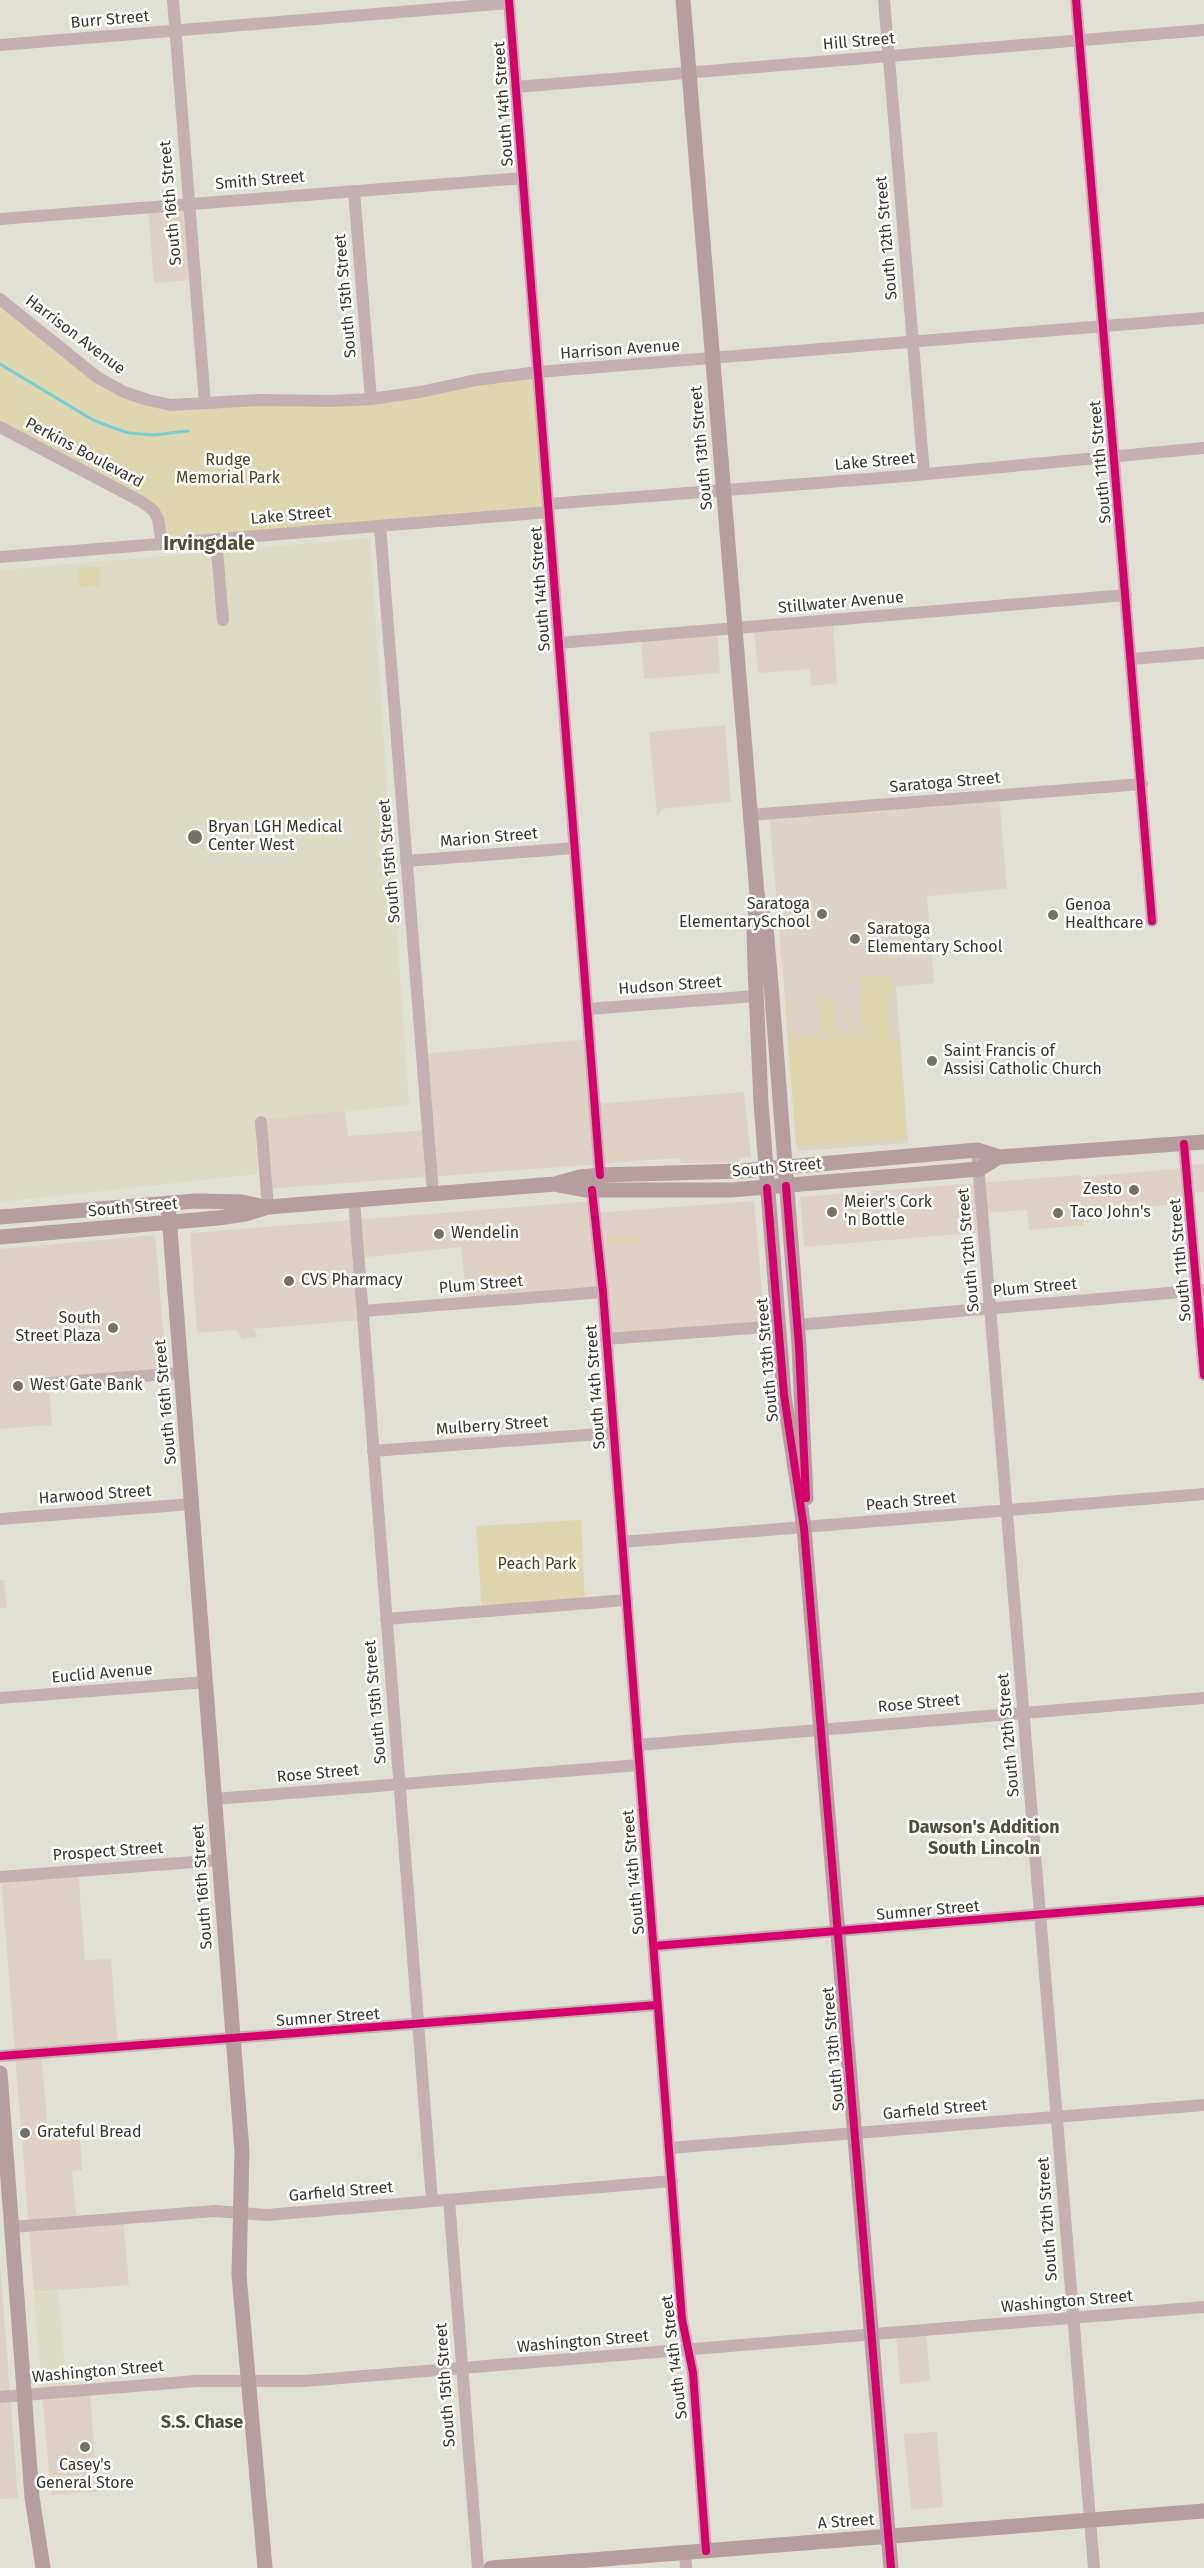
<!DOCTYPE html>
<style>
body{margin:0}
canvas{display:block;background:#e1e0d5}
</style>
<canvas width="1204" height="2568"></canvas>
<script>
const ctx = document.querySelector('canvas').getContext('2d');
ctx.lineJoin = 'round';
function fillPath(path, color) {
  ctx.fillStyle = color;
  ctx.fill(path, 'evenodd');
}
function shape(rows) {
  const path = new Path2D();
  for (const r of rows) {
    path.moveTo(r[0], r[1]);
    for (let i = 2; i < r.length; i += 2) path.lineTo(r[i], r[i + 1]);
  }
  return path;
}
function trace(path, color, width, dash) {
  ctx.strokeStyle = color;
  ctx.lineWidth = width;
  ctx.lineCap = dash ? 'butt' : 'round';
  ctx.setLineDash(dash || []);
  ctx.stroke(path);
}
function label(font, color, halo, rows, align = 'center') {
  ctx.font = font + ' "Fira Sans",sans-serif';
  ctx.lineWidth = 5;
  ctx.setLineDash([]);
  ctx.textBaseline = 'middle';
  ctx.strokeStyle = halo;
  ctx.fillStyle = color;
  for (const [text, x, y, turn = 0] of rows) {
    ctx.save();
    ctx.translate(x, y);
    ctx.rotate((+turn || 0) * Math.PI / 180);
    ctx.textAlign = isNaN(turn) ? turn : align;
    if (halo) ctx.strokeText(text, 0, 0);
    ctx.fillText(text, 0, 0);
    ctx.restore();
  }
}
fillPath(shape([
 [189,204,195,280,154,283,148,207],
 [833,620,837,683,811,686,810,669,758,673,754,627],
 [717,630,720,673,644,679,641,636],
 [725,725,731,802,668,808,662,810,657,817,649,732],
 [590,1039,595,1104,744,1092,751,1157,739,1158,739,1162,681,1163,680,1158,266,1189,261,1119,345,1111,348,1136,428,1130,422,1054],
 [1204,1164,1204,1192,1188,1193,1189,1203,1084,1212,1084,1225,1029,1230,1027,1210,983,1213,984,1232,804,1247,800,1197,1080,1175,1081,1177,1186,1168,1186,1165],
 [593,1201,594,1213,754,1201,765,1327,606,1339,603,1293,467,1303,461,1247,358,1258,363,1320,253,1329,258,1337,242,1339,236,1330,197,1333,190,1233],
 [155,1235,167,1374,49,1384,52,1425,0,1429,0,1249],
 [0,1580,4,1580,7,1608,0,1608],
 [78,1870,85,1960,111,1959,118,2047,41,2053,49,2141,80,2139,82,2170,72,2171,77,2222,123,2219,129,2285,34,2292,1,1877],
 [0,2263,18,2498,0,2499],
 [926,2331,930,2381,900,2384,896,2334],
 [90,2389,97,2492,51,2495,42,2393],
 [937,2432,943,2507,911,2510,904,2434]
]), '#ded2c7');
fillPath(shape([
 [370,538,409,1105,255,1120,258,1174,0,1202,0,570],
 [58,2291,67,2391,42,2393,34,2293]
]), '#dddac6');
fillPath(shape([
 [999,795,1007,889,927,896,934,983,896,987,908,1143,798,1151,769,813]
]), '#ddd3c6');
fillPath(shape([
 [0,299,76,360,148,400,333,401,538,372,549,512,162,544,153,510,0,427],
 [99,567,100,586,79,587,78,568],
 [889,975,895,992,886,994,889,1039,899,1039,907,1140,796,1146,785,1002,796,1003,795,1006,788,1007,791,1037,812,1037,813,1035,819,1034,820,1039,868,1035,867,1024,863,1024,860,991,864,991,864,987,860,987,857,978],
 [818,997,821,997,822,1002,832,1001,835,1033,863,1031,863,1026,866,1026,866,1033,822,1037],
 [639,1236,639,1242,609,1244,611,1238],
 [581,1520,585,1603,482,1611,476,1526]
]), '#ddd6ae');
trace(shape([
 [0,364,93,420,111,427,129,433,154,435,188,431]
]), '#77ced3', 3);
trace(shape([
 [173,0,205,403],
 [509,0,600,1175],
 [884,0,924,474],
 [1076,0,1152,921],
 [0,45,509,3],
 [516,87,1204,30],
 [354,191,371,399],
 [0,219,523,178],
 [0,299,97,377,124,392,148,400,171,405,259,400,333,401,371,399,420,392,476,380,538,372,1204,318],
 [0,427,142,502,153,510,158,519,162,544],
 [548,504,906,476,1204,448],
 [380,526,433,1193],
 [216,539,223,620],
 [0,557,549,512],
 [559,643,1126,595],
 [1131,659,1204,653],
 [750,815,1142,784],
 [406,861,575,848],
 [588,1009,756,996],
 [261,1122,268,1207],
 [1184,1144,1204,1375],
 [977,1150,1094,2568],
 [592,1190,603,1292,682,2319,693,2373,706,2551],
 [354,1200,432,2201],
 [363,1311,603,1292],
 [797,1325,1204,1290],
 [606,1339,779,1326],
 [49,1383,182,1373],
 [373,1451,613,1433],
 [0,1519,192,1504],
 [622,1542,1204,1494],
 [386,1619,627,1600],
 [0,1698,206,1682],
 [638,1745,1204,1698],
 [215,1799,639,1765],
 [0,1877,219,1860],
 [654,1946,1204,1901],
 [0,2056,657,2005],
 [669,2148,1204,2105],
 [449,2200,478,2568],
 [12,2227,215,2211,267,2215,672,2181],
 [0,2397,196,2381,304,2381,1204,2307],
 [685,2553,686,2568]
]), '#c3b0b2', 12);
trace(shape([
 [683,0,757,894,766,928,772,996,799,1346,806,1498],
 [757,894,754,930,755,967,761,1103,784,1395,804,1528,891,2568],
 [558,1185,585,1190,731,1190,979,1169,999,1157],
 [168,1203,242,2151,239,2275,265,2568],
 [0,1217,196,1201,242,1202,265,1207],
 [0,1237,218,1218,245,1214,268,1207,555,1184,580,1177,600,1175,741,1171,977,1150,999,1157,1204,1142],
 [0,2073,32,2497,43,2568],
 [491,2568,1204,2511]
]), '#b69da0', 15);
trace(shape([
 [509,0,600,1175],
 [1076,0,1152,921],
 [1184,1144,1204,1375],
 [786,1186,799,1346,806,1498],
 [767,1188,784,1395,804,1528,891,2568],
 [592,1190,603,1292,682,2319,693,2373,706,2551],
 [654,1946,1204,1901],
 [0,2056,657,2005]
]), '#d6006c', 8);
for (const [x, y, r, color] of [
 [195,837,8,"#727268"],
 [822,914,6,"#727268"],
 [1053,915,6,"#727268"],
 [855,939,6,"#727268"],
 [932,1061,6,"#727268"],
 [1134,1190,6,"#727268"],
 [832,1212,6,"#727268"],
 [1058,1213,6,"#727268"],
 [439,1234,6,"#727268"],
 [289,1281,6,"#727268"],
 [113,1328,6,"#727268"],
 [18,1386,6,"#727268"],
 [25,2133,6,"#727268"],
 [85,2447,6,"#727268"]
]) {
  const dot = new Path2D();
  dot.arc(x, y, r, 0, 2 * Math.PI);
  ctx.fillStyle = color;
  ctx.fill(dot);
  trace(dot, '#fff', 2);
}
label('16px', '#37362e', '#fff', [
 ["Burr Street",110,20,-5],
 ["Hill Street",859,42,-5],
 ["South 14th Street",504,104,-94],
 ["Smith Street",260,181,-5],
 ["South 16th Street",171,203,-95],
 ["South 12th Street",887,238,-95],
 ["South 15th Street",346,296,-95],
 ["Harrison Avenue",75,335,37],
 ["Harrison Avenue",620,350,-4],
 ["South 13th Street",702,448,-95],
 ["Perkins Boulevard",84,453,28],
 ["Lake Street",875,462,-5],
 ["South 11th Street",1101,462,-95],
 ["Lake Street",291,516,-5],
 ["South 14th Street",541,589,-94],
 ["Stillwater Avenue",841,603,-5],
 ["Saratoga Street",945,783,-5],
 ["Marion Street",489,838,-5],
 ["South 15th Street",390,861,-95],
 ["Hudson Street",670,986,-4],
 ["South Street",777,1168,-5],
 ["South Street",133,1208,-5],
 ["South 12th Street",969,1250,-95],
 ["South 11th Street",1181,1260,-95],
 ["Plum Street",481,1285,-5],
 ["Plum Street",1035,1288,-5],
 ["South 13th Street",768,1360,-95],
 ["South 14th Street",596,1387,-94],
 ["South 16th Street",166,1402,-95],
 ["Mulberry Street",492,1426,-4],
 ["Harwood Street",95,1495,-4],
 ["Peach Street",911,1502,-5],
 ["Euclid Avenue",102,1674,-5],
 ["South 15th Street",376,1702,-95],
 ["Rose Street",919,1704,-5],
 ["South 12th Street",1009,1735,-95],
 ["Rose Street",318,1774,-5],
 ["Prospect Street",108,1852,-4],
 ["South 14th Street",634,1872,-95],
 ["South 16th Street",203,1887,-94],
 ["Sumner Street",928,1911,-5],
 ["Sumner Street",328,2018,-4],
 ["South 13th Street",834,2049,-95],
 ["Garfield Street",935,2110,-5],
 ["Garfield Street",341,2192,-5],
 ["South 12th Street",1048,2219,-94],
 ["Washington Street",1067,2302,-5],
 ["Washington Street",583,2342,-5],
 ["South 14th Street",675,2357,-97],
 ["Washington Street",98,2372,-5],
 ["South 15th Street",446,2385,-94],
 ["A Street",846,2522,-4]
]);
label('16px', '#4b441f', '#fff', [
 ["Rudge",228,461],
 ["Memorial Park",228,479],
 ["Peach Park",537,1565]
]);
label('16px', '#37362e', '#fff', [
 ["Bryan LGH Medical",208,828],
 ["Center West",208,846],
 ["Saratoga",810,905,"right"],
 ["ElementarySchool",810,923,"right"],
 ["Genoa",1065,906],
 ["Healthcare",1065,924],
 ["Saratoga",867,930],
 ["Elementary School",867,948],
 ["Saint Francis of",944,1052],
 ["Assisi Catholic Church",944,1070],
 ["Zesto",1122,1190,"right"],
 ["Meier's Cork",844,1203],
 ["'n Bottle",844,1221],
 ["Taco John's",1070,1213],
 ["Wendelin",451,1234],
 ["CVS Pharmacy",301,1281],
 ["South",101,1319,"right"],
 ["Street Plaza",101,1337,"right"],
 ["West Gate Bank",30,1386],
 ["Grateful Bread",37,2133],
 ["Casey's",85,2466,"center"],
 ["General Store",85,2484,"center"]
], 'left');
label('bold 18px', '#4f4d3c', '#fff', [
 ["Dawson's Addition",984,1828],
 ["South Lincoln",984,1849],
 ["S.S. Chase",202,2423]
]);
label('bold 20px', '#4f4d3c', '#fff', [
 ["Irvingdale",209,544]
]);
</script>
